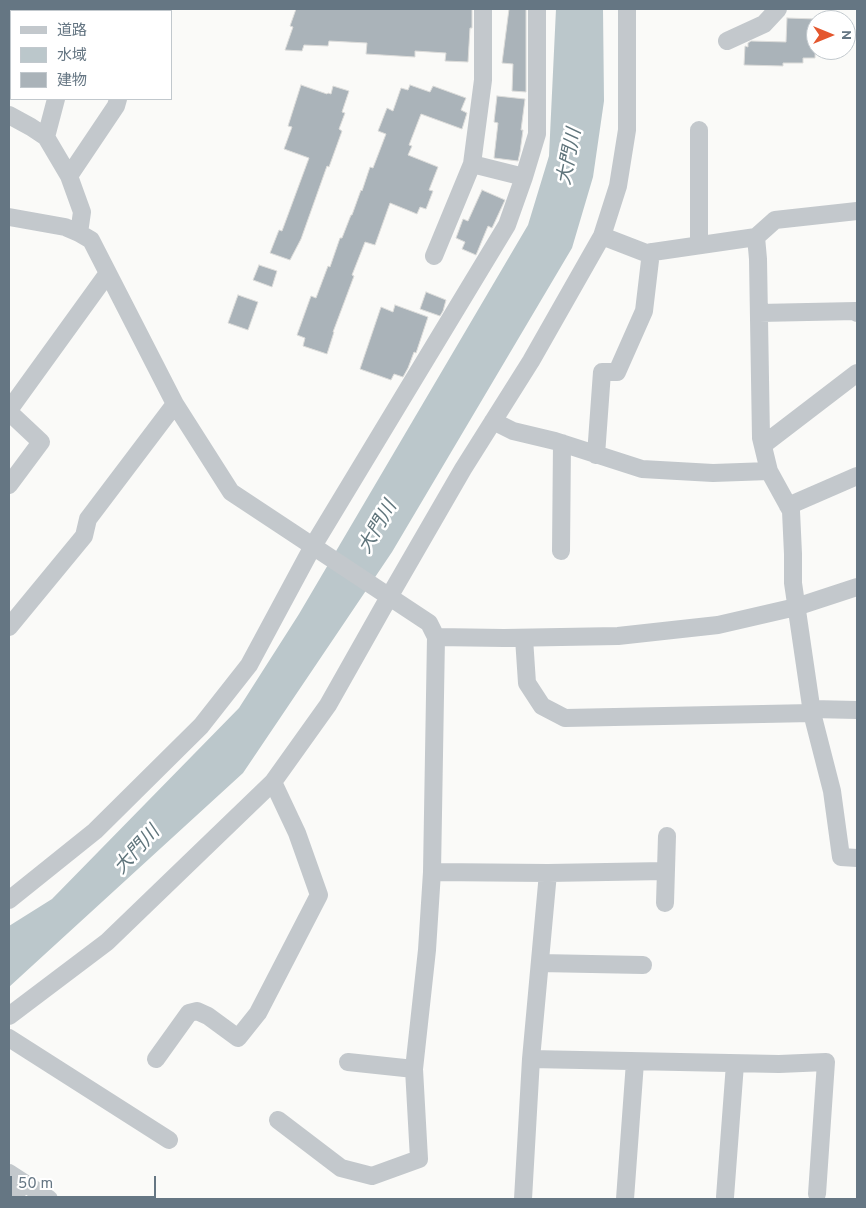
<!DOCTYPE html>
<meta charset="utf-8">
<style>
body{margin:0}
#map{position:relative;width:866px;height:1208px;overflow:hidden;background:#fafaf8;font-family:Overpass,"Noto Sans JP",sans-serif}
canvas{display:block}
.frame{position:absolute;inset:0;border:10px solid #657683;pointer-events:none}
.legend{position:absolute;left:10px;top:10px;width:162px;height:90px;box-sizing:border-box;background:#fff;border:1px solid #c1c8cd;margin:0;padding:6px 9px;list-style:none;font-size:15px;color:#657683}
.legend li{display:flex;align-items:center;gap:10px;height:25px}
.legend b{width:25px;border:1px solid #c1c8cd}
.north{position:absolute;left:806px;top:10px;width:50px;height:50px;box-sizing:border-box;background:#fff;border:1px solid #c1c8cd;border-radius:50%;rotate:90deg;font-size:14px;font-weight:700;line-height:20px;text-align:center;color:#657683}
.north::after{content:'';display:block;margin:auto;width:18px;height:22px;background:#e4572e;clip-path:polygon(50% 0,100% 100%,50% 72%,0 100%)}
.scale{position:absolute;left:10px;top:1176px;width:146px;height:22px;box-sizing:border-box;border:2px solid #657683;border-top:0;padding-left:6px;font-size:15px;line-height:18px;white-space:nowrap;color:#657683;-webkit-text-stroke:4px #fff;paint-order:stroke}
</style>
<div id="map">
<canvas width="866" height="1208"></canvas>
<div class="frame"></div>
<ul class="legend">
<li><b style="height:6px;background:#c3c8cc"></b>道路</li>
<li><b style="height:14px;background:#bbc7cb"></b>水域</li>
<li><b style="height:14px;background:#aab3b9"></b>建物</li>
</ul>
<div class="north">N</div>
<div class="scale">50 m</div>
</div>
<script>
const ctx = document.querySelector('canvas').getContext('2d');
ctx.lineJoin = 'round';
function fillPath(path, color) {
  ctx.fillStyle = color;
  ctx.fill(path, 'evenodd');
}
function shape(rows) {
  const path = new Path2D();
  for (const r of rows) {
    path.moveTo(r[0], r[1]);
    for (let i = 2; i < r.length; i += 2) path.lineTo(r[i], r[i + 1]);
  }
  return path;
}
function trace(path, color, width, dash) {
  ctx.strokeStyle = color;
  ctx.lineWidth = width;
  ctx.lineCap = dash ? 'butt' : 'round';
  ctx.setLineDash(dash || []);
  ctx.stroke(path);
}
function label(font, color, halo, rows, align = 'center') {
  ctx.font = font + ' Overpass,"Noto Sans JP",sans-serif';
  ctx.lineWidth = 5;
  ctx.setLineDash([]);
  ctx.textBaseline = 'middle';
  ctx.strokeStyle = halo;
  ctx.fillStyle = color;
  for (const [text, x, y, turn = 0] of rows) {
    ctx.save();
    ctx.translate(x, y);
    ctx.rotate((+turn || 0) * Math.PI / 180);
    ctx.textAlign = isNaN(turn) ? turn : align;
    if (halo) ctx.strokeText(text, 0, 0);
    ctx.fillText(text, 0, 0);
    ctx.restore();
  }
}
fillPath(shape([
 [556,9,603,9,604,101,593,177,572,248,392,552,243,773,9,987,9,926,52,899,239,708,299,614,528,225,549,156]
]), '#bbc7cb');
const building = shape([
 [296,9,472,9,472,28,470,28,468,62,445,61,446,53,415,51,415,57,366,54,367,43,329,41,328,46,304,45,302,51,285,50,293,27,290,26,296,9],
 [509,9,526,9,526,92,512,91,513,64,502,63,509,9],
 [787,18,816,19,815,58,803,58,803,63,783,63,783,66,744,65,745,46,748,47,748,43,751,41,786,42,787,18],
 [301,85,327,94,328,93,331,94,333,86,349,91,342,112,345,113,339,129,342,131,329,167,327,166,301,239,290,260,270,253,279,230,282,231,309,158,284,149,292,127,288,126,301,85],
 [410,85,430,92,433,86,466,98,461,110,467,113,462,129,421,114,409,145,412,146,408,155,438,167,429,190,433,191,426,209,420,207,417,214,390,203,375,245,365,242,352,275,354,276,333,332,334,332,327,354,303,346,305,338,297,335,311,296,316,298,328,266,330,267,340,238,342,238,351,215,352,215,361,190,362,191,370,167,373,168,386,134,378,131,387,108,393,111,401,88,408,90,410,85],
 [497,96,525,99,521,130,523,130,520,152,518,161,494,158,498,123,494,122,497,96],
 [482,190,505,200,492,228,488,226,476,255,462,249,465,242,456,238,463,219,468,221,482,190],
 [259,265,277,271,272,287,253,280,259,265],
 [426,292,446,300,443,311,440,316,420,309,426,292],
 [238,295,258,302,248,330,228,323,238,295],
 [395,305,428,317,416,353,414,352,408,368,403,377,394,374,391,380,360,369,381,307,393,312,395,305]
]);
fillPath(building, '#aab3b9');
trace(building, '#dcdcda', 1);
trace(shape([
 [79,11,79,9],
 [155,11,156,9],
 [727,41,764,24,778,9],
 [9,115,31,127,46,137,69,176,82,212,79,233],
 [699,130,699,245],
 [46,137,56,99],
 [472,164,483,80,483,9],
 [69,176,116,106,118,99],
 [9,217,65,227,79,233,91,240,175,404,231,492,429,623,436,637,504,638,618,636,718,625,796,607,857,587],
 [602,236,646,253,756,237,775,220,857,211],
 [434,256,472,164,524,177],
 [759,313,856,311,857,313],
 [9,410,108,273],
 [9,412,41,442,9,485],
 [493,421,513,431,555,441,642,469,713,473,769,471,761,438,758,259,756,237],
 [763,445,857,373],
 [596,455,602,372,617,372,644,311,651,252],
 [769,471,791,511,793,554,793,583,812,713,832,791,841,857,857,858],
 [788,506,857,476],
 [561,551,562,443],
 [9,627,84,536,88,519,175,404],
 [436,637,432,872,548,873,531,1059],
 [524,638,527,683,542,706,565,718,812,713],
 [812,709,857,710],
 [548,873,665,871],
 [9,900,95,831,201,726,249,665,313,546,507,225,524,177,537,134,537,9],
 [665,903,667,836],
 [540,963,643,965],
 [9,1016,107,942,273,782,328,705,389,597,463,469,531,361,602,236,618,186,627,130,627,9],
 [9,1038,169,1140],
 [156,1059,189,1013,197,1011,208,1016,238,1038,258,1013,319,895,297,833,273,782],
 [348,1062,414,1069,427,950,432,872],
 [278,1120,341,1168,372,1176,419,1159,414,1069],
 [9,1173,49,1199],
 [725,1197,735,1064],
 [11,1199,24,1183],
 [523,1199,531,1059,779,1064,826,1062,817,1194],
 [625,1199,635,1062]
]), '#c3c8cc', 18);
label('italic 19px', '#60757c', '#fff', [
 ["大門川",571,157,-79],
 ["大門川",379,528,-60],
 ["大門川",138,851,-48]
]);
</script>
